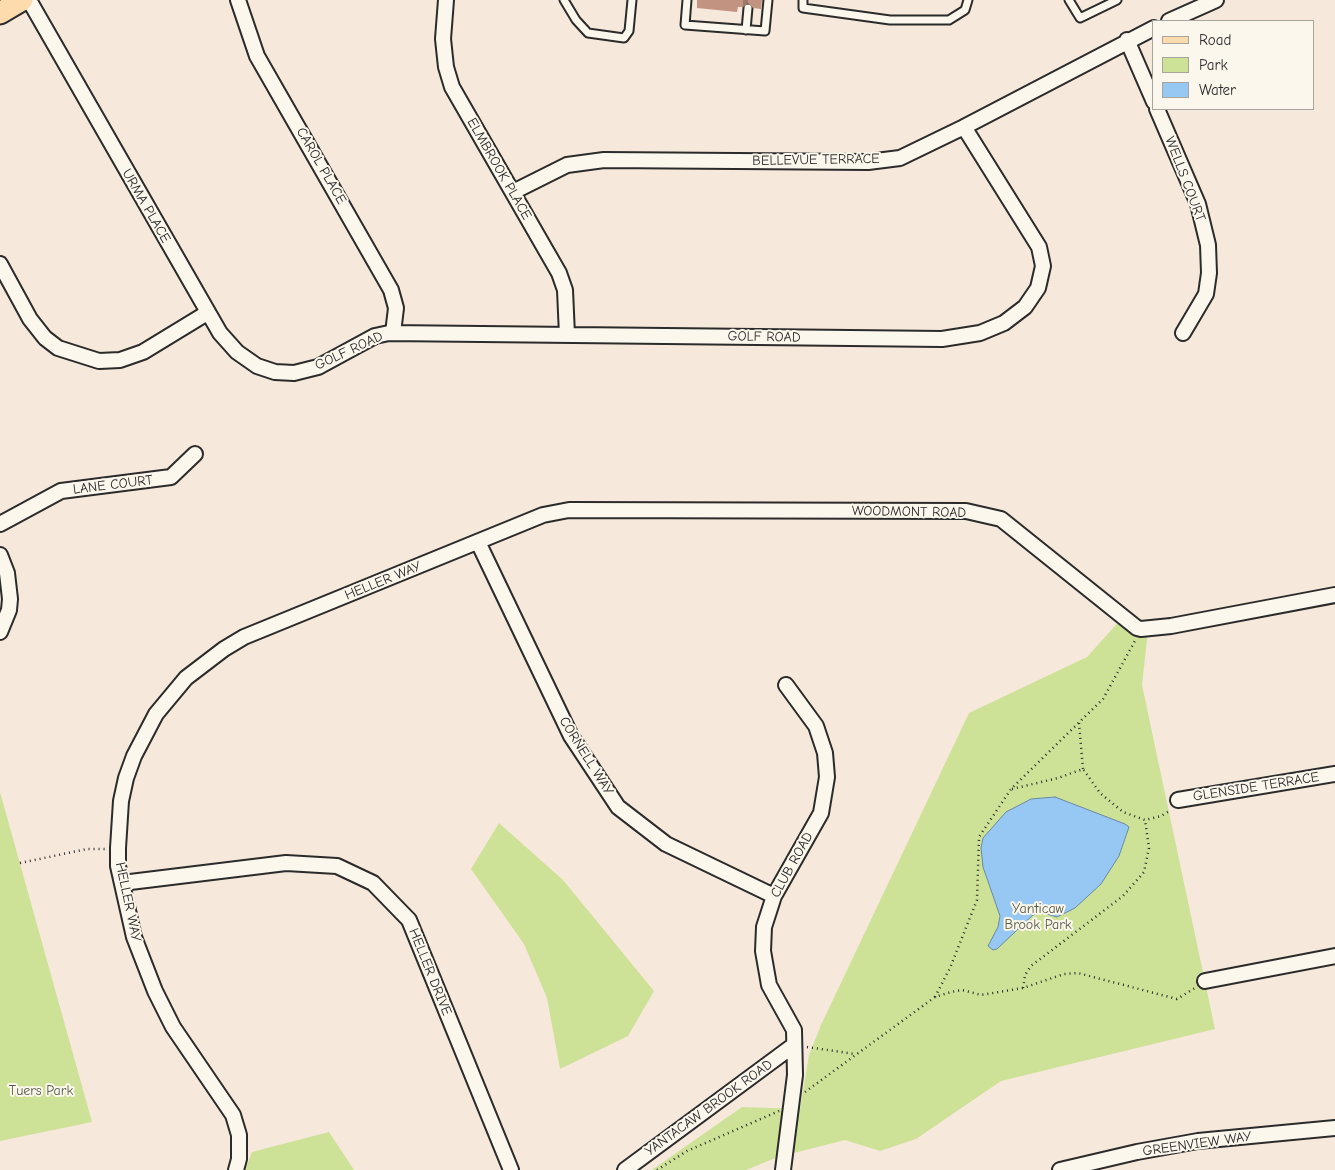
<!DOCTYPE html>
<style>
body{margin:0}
#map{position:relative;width:1335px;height:1170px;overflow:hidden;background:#f6e8db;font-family:"Comic Neue",sans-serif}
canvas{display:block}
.legend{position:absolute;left:1152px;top:20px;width:162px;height:90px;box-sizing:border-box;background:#fbf7ec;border:1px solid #a8a59f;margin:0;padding:6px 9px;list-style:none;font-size:15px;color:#2b2b2b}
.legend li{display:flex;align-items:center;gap:10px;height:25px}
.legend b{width:25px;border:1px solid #a8a59f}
</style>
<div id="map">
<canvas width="1335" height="1170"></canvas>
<ul class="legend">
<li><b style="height:6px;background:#fedbac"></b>Road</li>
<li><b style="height:14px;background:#cde297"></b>Park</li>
<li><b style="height:14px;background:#96c8f3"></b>Water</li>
</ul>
</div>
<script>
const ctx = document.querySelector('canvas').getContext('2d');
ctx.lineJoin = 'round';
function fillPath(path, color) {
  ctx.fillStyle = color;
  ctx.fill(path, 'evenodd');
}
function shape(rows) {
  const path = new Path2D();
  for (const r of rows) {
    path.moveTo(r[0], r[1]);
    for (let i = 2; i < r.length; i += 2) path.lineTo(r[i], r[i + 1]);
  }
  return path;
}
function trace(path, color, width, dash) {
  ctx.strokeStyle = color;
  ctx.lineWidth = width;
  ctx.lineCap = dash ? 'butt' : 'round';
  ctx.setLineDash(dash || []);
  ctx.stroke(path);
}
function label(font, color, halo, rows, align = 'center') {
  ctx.font = font + ' "Comic Neue",sans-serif';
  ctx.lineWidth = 4;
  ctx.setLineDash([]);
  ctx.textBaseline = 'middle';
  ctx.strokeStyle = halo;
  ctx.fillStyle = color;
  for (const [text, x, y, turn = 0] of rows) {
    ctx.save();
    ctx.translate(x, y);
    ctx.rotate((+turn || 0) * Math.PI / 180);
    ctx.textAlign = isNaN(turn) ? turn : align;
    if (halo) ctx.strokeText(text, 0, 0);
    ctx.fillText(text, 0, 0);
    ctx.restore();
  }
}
fillPath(shape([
 [1123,617,1149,622,1142,685,1215,1029,1001,1081,916,1139,880,1151,845,1140,778,1157,746,1170,652,1170,742,1107,800,1109,809,1055,821,1025,969,713,1087,657],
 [0,792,92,1122,0,1141],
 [499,823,563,880,654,991,628,1036,560,1069,547,998,524,944,471,869],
 [329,1132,354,1170,245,1170,252,1152]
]), '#cde297');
const water = shape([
 [1055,797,1125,824,1129,827,1119,856,1101,884,1075,908,1057,917,1040,912,1033,915,997,949,993,950,988,946,998,927,1000,916,983,867,981,848,983,838,1006,812,1031,799,1055,797]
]);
fillPath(water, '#96c8f3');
trace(water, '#6b89a3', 1);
const service = shape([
 [564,0,576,20,588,33,624,38,629,31,632,0],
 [687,0,685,25,765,31,768,0],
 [803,0,803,8,890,20,949,20,965,10,968,0],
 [1069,0,1080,18,1117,0],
 [746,30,748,8]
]);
const minor = shape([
 [29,0,220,333,237,352,257,366,275,372,294,373,318,367,375,336,389,333,942,339,980,333,1004,323,1025,307,1038,288,1043,266,1039,247,964,127],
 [238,0,257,56,391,290,396,308,393,333],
 [446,0,443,39,446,67,452,87,559,273,565,290,567,335],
 [1169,21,1216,0],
 [1127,40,1154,102],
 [1157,109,1198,204,1208,245,1209,273,1206,294,1183,333],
 [513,192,567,165,604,160,868,162,900,158,964,127,1154,28],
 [0,264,30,319,45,338,58,348,99,361,120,360,143,352,207,313],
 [0,524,61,491,171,477,195,454],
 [478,542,571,736,618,807,666,844,774,896],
 [0,555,7,573,10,599,9,610,0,632],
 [1178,800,1335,774],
 [122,883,286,863,337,866,373,883,409,920,511,1170],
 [1205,981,1335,956],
 [236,1170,239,1159,239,1135,233,1115,173,1027,155,991,134,937,118,866,118,848,121,801,126,778,134,756,156,714,186,678,224,649,244,637,543,515,569,510,966,511,1001,519,1137,628,1141,629,1171,626,1335,595],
 [625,1170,794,1045],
 [783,1170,795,1075,794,1030,769,985,763,951,764,927,774,896,821,813,827,777,825,753,816,726,786,685],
 [1060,1170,1137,1152,1198,1141,1335,1128]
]);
const primary = shape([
 [0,13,22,0]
]);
trace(service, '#2b2b2b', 11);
trace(minor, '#2b2b2b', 18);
trace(primary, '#2b2b2b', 25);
trace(shape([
 [1079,723,1083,769],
 [1012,789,1058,778,1083,769,1100,793,1123,812,1145,820,1161,816,1171,810],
 [20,863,87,849,106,849],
 [1023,988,1025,975,1031,966,1123,896,1144,872,1149,848,1145,820],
 [935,997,950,968,977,900,979,837,1011,789,1103,699,1136,639],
 [807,1047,855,1054],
 [805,1092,935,997,951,992,962,990,981,995,1023,988,1064,974,1078,973,1177,999,1195,988],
 [657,1170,687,1151,779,1111]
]), '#2b2b2b', 2.5, [1, 4]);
trace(service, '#fbf7ec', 7);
trace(minor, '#fbf7ec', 14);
trace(primary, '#fedbac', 21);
fillPath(shape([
 [697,0,762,0,761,9,753,8,748,3,743,7,738,7,737,12,697,8]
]), '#c19380');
fillPath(shape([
 [743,0,748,0,748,3,743,7]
]), '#9d7868');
label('14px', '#2b2b2b', '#fbf7ec', [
 ["BELLEVUE TERRACE",816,160,-1],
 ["CAROL PLACE",321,166,60],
 ["ELMBROOK PLACE",499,169,60],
 ["WELLS COURT",1185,179,69],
 ["URMA PLACE",146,206,60],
 ["GOLF ROAD",764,337,1],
 ["GOLF ROAD",349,351,-25],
 ["LANE COURT",113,485,-7],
 ["WOODMONT ROAD",909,512,1],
 ["HELLER WAY",383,581,-22],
 ["CORNELL WAY",586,756,58],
 ["GLENSIDE TERRACE",1256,787,-9],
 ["CLUB ROAD",792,865,-61],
 ["HELLER WAY",128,902,78],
 ["HELLER DRIVE",430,972,68],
 ["YANTACAW BROOK ROAD",709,1108,-36],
 ["GREENVIEW WAY",1197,1144,-8]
]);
label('14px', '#545946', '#fbf7ec', [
 ["Yanticaw",1038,909],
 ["Brook Park",1038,925],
 ["Tuers Park",41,1091]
]);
</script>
